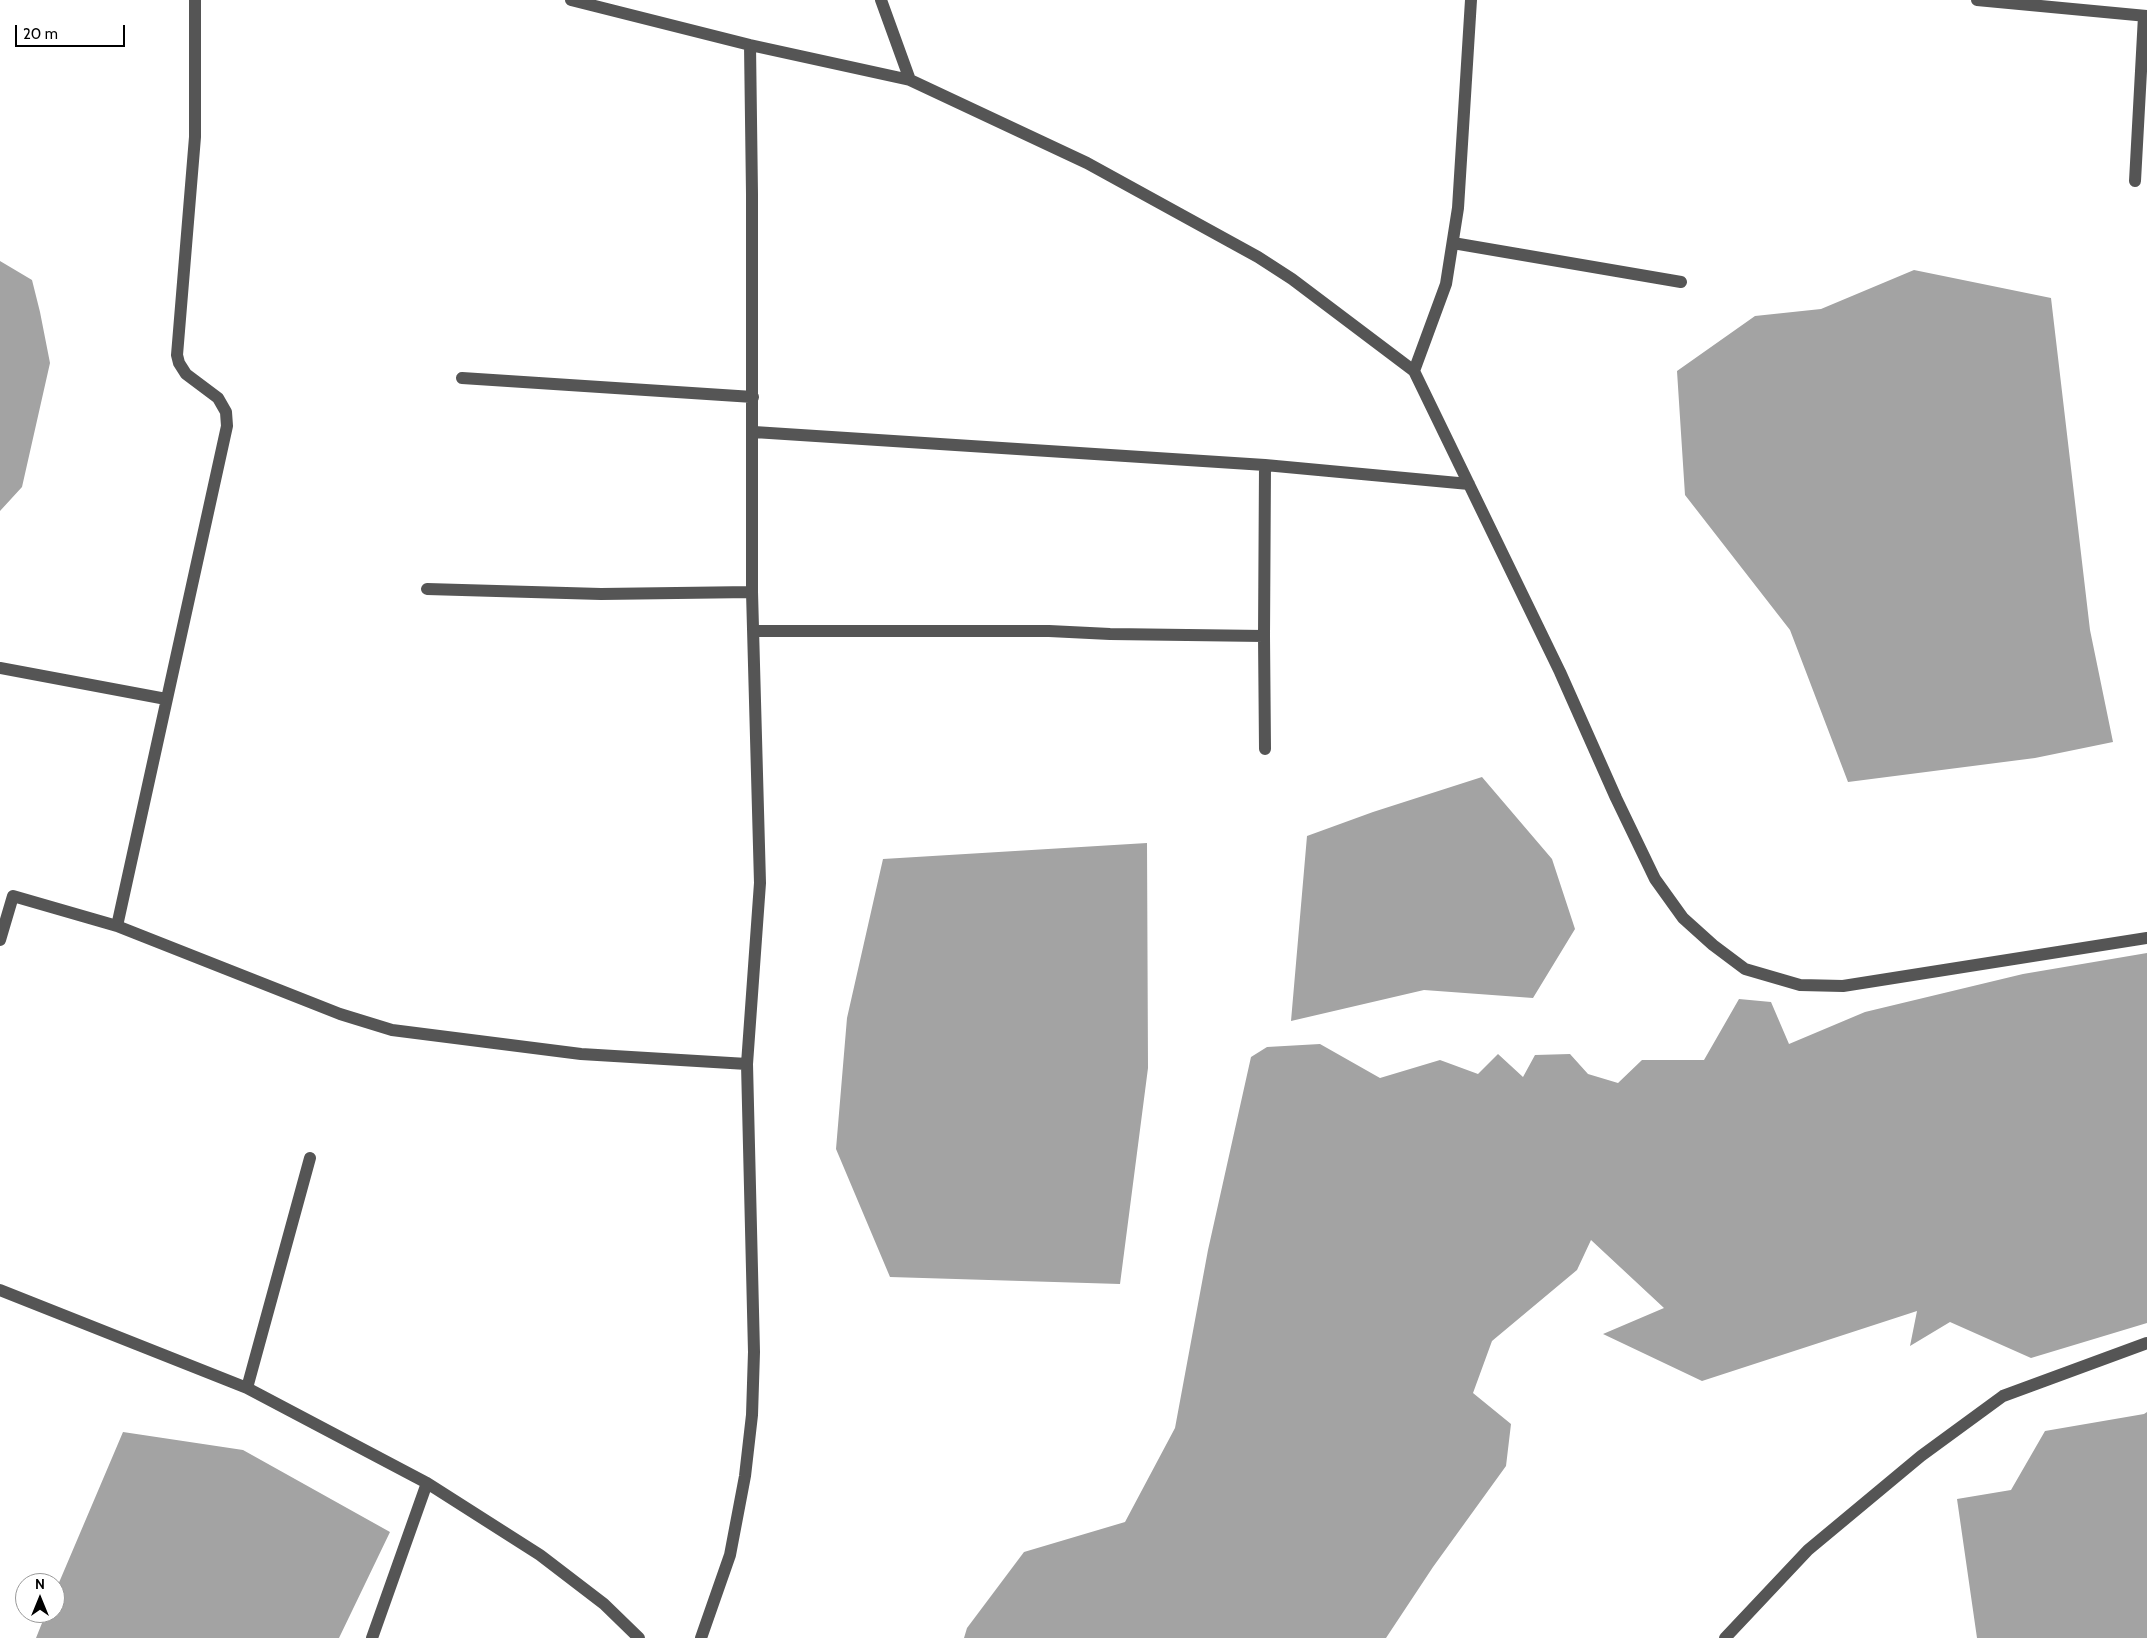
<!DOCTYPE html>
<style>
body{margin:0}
#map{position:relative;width:2147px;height:1638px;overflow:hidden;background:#fff;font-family:Cabin,sans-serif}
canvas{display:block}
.north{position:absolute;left:15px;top:1573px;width:50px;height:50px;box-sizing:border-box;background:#fff;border:1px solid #999;border-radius:50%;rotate:0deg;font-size:14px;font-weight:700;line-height:20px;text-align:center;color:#000}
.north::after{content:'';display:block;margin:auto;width:18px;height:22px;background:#000;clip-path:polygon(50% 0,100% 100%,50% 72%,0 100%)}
.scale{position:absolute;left:15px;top:25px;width:110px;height:22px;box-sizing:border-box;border:2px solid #000;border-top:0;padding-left:6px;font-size:15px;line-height:18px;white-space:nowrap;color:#000;-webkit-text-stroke:4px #fff;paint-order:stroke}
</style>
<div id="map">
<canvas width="2147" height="1638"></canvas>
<div class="north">N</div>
<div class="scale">20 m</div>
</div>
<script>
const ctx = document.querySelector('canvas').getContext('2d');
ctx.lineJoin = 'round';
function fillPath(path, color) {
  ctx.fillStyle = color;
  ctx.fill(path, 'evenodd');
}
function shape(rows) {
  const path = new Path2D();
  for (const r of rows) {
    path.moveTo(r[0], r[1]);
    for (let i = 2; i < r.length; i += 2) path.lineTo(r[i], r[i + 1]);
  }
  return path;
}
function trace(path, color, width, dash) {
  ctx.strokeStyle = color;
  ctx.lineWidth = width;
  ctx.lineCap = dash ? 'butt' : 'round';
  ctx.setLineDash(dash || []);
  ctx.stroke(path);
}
fillPath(shape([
 [0,261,32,280,40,312,50,363,22,487,0,511],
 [1914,270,2051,298,2090,630,2113,742,2035,758,1848,782,1790,630,1685,495,1677,371,1755,316,1821,309],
 [1482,777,1552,859,1575,929,1533,998,1424,990,1291,1021,1307,836,1373,812],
 [1147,843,1148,1068,1120,1284,890,1277,836,1149,847,1018,883,859],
 [2147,953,2147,1323,2031,1358,1950,1322,1910,1346,1917,1311,1702,1381,1603,1334,1664,1308,1591,1240,1577,1270,1492,1341,1473,1393,1511,1424,1506,1466,1433,1567,1386,1638,964,1638,967,1628,1024,1552,1125,1522,1175,1428,1208,1250,1251,1057,1267,1047,1320,1044,1380,1078,1440,1060,1478,1074,1498,1054,1523,1077,1535,1055,1570,1054,1588,1074,1618,1083,1642,1060,1704,1060,1739,999,1771,1002,1789,1044,1865,1012,2023,974],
 [2147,1412,2147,1638,1977,1638,1957,1499,2011,1490,2045,1431,2144,1414],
 [123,1432,243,1450,390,1532,339,1638,36,1638,46,1613,55,1613,55,1592]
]), '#a3a3a3');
trace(shape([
 [571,0,750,45,910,80,1087,163,1258,257,1292,279,1414,371,1560,672,1616,798,1655,879,1683,918,1713,945,1745,969,1800,985,1843,986,2147,938],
 [881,0,910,80],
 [1977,0,2147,16],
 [2135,181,2144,16],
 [1453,243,1681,282],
 [1414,371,1446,284,1458,208,1471,0],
 [462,378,753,397],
 [754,432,1265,465,1469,484],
 [1265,465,1264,636,1265,749],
 [427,589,601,594,752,592],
 [754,631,1049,631,1110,634,1264,636],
 [0,668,166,699],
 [117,926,340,1014,392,1030,581,1054,747,1064,760,883,752,592,752,194,750,45],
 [0,940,13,896,117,926,227,426,226,412,218,398,186,374,179,363,177,355,195,137,195,0],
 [0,1290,247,1388,427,1483,540,1555,604,1604,639,1638],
 [247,1388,310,1158],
 [372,1638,427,1483],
 [701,1638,730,1555,745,1476,752,1415,754,1352,747,1064],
 [1725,1638,1808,1550,1921,1456,2003,1396,2147,1343]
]), '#555', 12);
</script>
